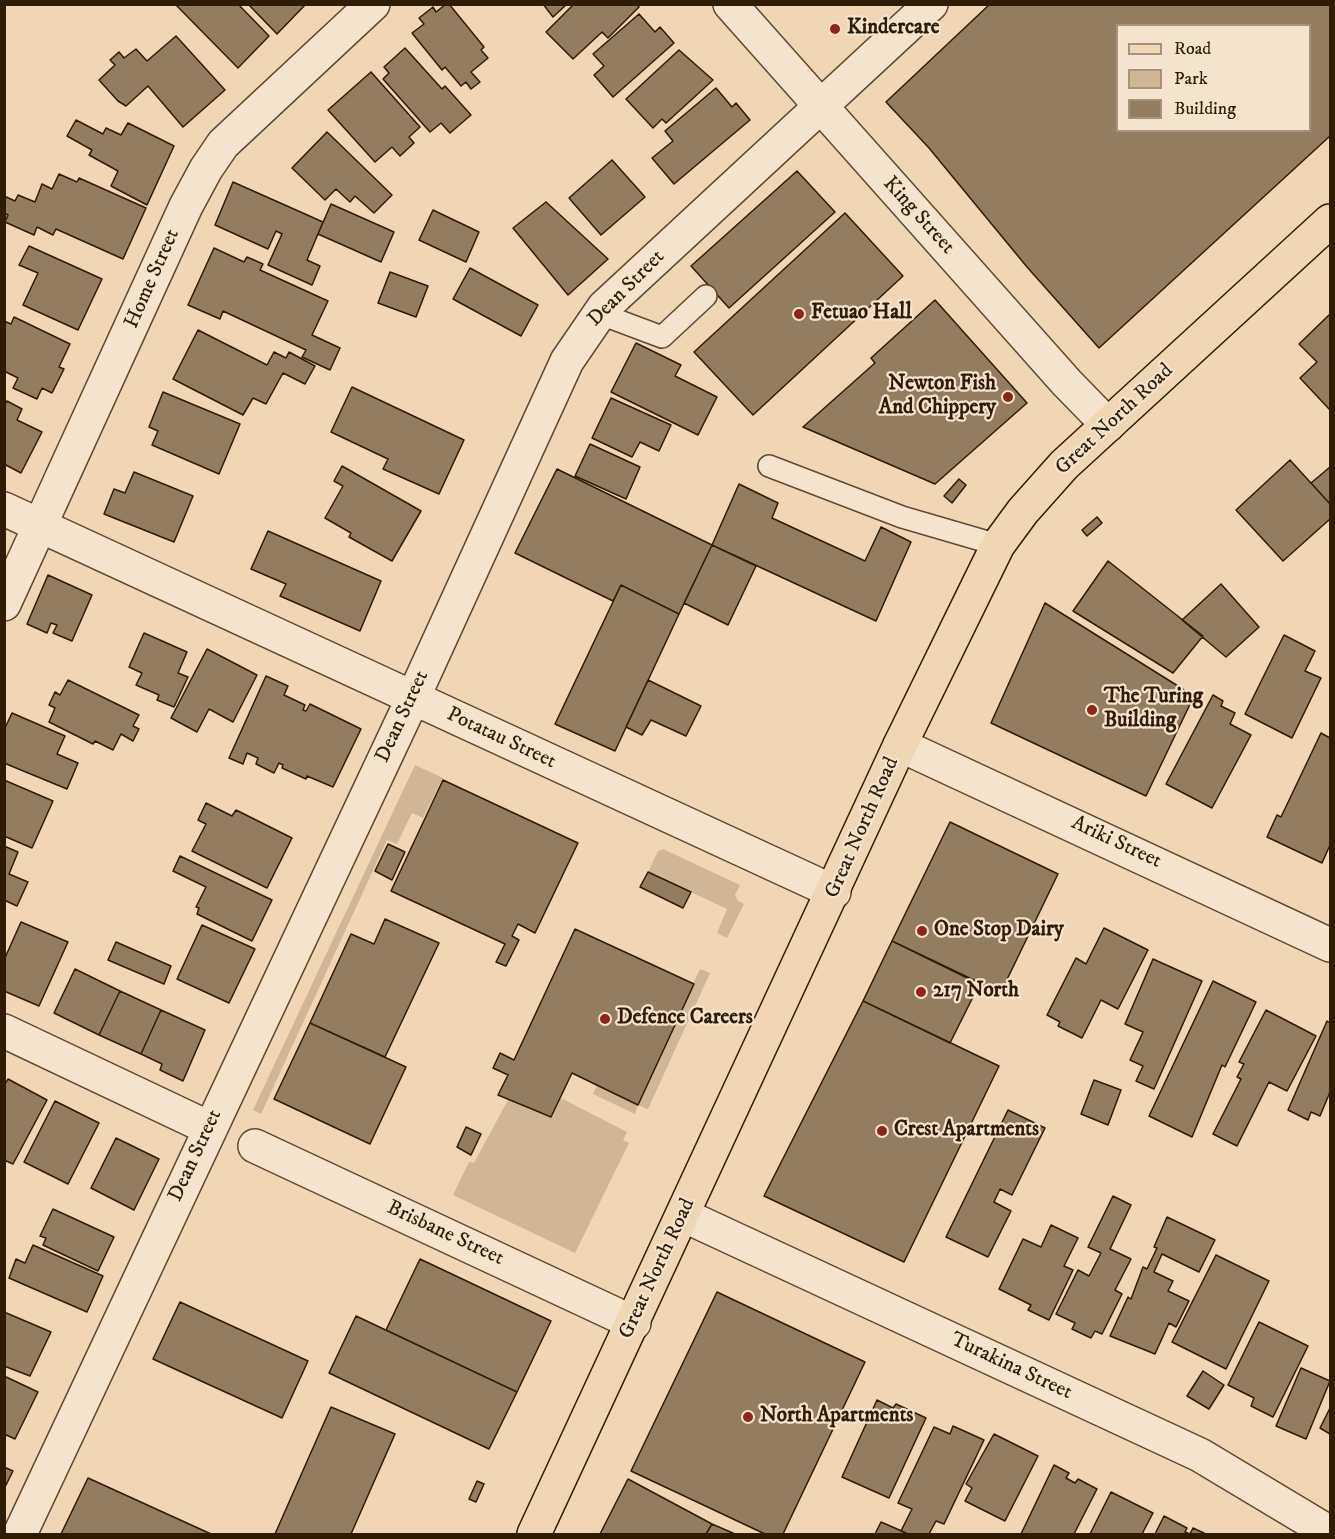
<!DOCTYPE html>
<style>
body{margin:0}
#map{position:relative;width:1335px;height:1539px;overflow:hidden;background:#f0d6b2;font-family:"IM FELL DW Pica",serif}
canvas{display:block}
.frame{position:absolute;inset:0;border:6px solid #2e1c05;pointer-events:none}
.legend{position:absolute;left:1116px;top:24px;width:195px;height:108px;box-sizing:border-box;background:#f5e4cd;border:2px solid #a5947d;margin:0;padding:8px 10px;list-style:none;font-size:18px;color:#2e1c05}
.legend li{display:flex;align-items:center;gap:12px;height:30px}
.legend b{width:30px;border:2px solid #a5947d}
</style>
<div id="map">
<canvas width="1335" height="1539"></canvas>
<div class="frame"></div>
<ul class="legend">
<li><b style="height:8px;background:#f0d6b2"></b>Road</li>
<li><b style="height:16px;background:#cfb695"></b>Park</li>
<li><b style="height:16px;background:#937d5f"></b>Building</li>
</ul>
</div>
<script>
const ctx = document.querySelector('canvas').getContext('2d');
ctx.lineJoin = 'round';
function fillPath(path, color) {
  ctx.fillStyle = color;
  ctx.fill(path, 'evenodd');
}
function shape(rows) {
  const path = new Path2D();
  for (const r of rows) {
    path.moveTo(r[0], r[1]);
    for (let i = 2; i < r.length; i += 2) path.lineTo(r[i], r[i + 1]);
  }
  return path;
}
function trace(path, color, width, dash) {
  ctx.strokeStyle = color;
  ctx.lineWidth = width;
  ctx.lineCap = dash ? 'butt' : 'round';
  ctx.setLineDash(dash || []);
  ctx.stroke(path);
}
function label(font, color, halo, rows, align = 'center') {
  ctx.font = font + ' "IM FELL DW Pica",serif';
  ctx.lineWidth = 4.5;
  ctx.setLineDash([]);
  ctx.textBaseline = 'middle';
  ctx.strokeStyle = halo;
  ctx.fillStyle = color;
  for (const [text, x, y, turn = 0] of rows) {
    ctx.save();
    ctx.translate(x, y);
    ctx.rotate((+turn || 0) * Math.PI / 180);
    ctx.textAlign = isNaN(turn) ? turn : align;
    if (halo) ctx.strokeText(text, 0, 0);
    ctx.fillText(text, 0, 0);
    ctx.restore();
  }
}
fillPath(shape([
 [415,765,443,778,423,818,412,813,397,844,387,840,261,1114,253,1110],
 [663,849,740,885,735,895,738,901,744,904,727,938,717,933,727,909,648,872,658,851],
 [700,969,710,973,648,1109,638,1105,635,1114,593,1094,597,1085,638,1104],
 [561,1098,627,1132,623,1140,629,1143,575,1253,453,1195,469,1162,474,1163,508,1100,551,1117]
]), '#cfb695');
const building = shape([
 [238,4,269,36,238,68,176,5,238,4],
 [248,4,306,4,277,34,248,4],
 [446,4,449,4,484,47,481,50,488,58,471,72,480,82,471,89,466,82,461,86,445,67,442,70,412,33,424,24,419,18,433,7,436,12,446,4],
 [543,4,567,4,553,17,543,4],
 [574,4,637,4,639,7,608,38,602,32,573,59,546,32,574,4],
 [990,4,1330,4,1330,136,1099,348,1027,267,929,148,886,102,990,4],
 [1118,26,1310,26,1310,130,1118,130,1118,26],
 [639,14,655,32,660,27,674,43,613,97,594,75,604,66,593,54,639,14],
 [176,36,225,90,183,127,148,86,126,106,118,101,99,80,115,65,110,60,119,52,124,58,136,49,147,61,176,36],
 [405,48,442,89,445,86,471,115,450,133,441,123,430,132,383,79,389,73,384,67,405,48],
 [679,50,713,80,666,123,662,119,653,128,626,99,679,50],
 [371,72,420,127,409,137,414,143,400,156,392,147,375,162,328,110,371,72],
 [716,88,732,107,736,103,750,120,674,184,652,158,673,141,665,131,716,88],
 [76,120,103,134,106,128,121,135,128,123,174,146,147,205,111,186,118,171,89,155,92,150,67,136,76,120],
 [327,132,392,195,374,213,355,196,350,202,336,189,325,200,292,168,327,132],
 [612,160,645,197,601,235,569,198,612,160],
 [797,171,835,212,729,308,691,266,797,171],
 [59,174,77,182,79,178,146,208,123,259,56,229,53,235,37,227,34,235,5,222,8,215,4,213,4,196,15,201,18,195,35,202,42,184,52,189,59,174],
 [233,182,323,222,307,260,320,266,312,285,268,265,282,234,276,231,268,249,215,225,233,182],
 [546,202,608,259,568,295,513,228,546,202],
 [331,204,394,232,381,262,318,234,331,204],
 [433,210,479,232,466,262,419,240,433,210],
 [845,213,903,276,753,415,694,352,845,213],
 [29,246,102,279,78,330,23,305,38,273,19,265,29,246],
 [214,248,244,262,247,257,263,264,260,270,328,301,312,335,340,348,330,370,302,357,306,350,223,311,220,319,188,305,214,248],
 [470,268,538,305,521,336,453,299,470,268],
 [390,272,428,286,416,317,378,303,390,272],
 [935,300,1027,403,935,484,803,427,875,363,871,358,935,300],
 [1330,314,1330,410,1300,378,1317,362,1299,344,1330,314],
 [14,317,70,344,59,367,64,369,52,393,42,388,37,399,13,388,18,378,4,371,4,321,11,324,14,317],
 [198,330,267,365,274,352,286,358,289,352,315,366,305,384,283,373,266,404,253,398,243,415,173,379,198,330],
 [636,343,681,365,675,376,717,397,698,435,611,392,636,343],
 [352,387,464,440,439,494,383,469,388,459,331,432,352,387],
 [163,392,240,424,219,474,152,445,158,431,149,427,163,392],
 [611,398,671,425,659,451,640,442,632,457,592,438,611,398],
 [7,401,22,409,17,420,42,432,21,473,4,464,4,406,7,401],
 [590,444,640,467,626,499,575,476,590,444],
 [1290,460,1330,504,1330,519,1283,561,1236,510,1290,460],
 [342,466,421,511,392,561,349,537,351,533,325,518,343,486,334,481,342,466],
 [1330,467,1330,504,1311,483,1330,467],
 [557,469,712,545,679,614,621,585,613,601,515,553,557,469],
 [134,472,193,496,174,542,104,514,114,489,125,493,134,472],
 [959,479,966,485,952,503,944,496,959,479],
 [739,484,778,503,772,518,865,561,881,527,911,542,876,621,712,545,739,484],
 [1097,517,1102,523,1087,536,1082,530,1097,517],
 [268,531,381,581,360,631,280,596,286,584,251,569,268,531],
 [712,545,756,566,728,625,684,603,712,545],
 [1108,561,1203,636,1173,673,1073,611,1108,561],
 [48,575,92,595,72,641,53,633,57,625,51,623,47,633,27,624,48,575],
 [1221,584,1259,627,1226,657,1182,620,1221,584],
 [621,585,679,614,615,751,555,724,621,585],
 [1045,603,1194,696,1146,796,991,723,1045,603],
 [144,633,187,652,178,673,188,677,174,707,157,700,159,695,136,685,142,673,129,667,144,633],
 [1284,635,1315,651,1305,671,1321,678,1292,738,1245,714,1284,635],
 [207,649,257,675,233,722,209,709,197,732,171,718,207,649],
 [266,676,288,686,284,695,305,705,303,710,306,711,310,704,361,729,333,787,307,776,306,779,282,768,283,765,279,763,274,773,256,764,258,758,247,753,243,764,229,758,266,676],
 [68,680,139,715,133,726,139,729,133,741,121,734,113,750,95,741,93,744,49,722,55,708,49,705,55,692,60,695,68,680],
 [648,680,701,706,686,736,651,720,642,735,626,727,648,680],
 [1213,695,1223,701,1221,706,1235,713,1230,724,1251,735,1212,808,1166,784,1213,695],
 [12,713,65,736,57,754,78,763,67,789,4,763,4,730,12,713],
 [1321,733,1330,738,1330,845,1322,863,1267,837,1277,815,1281,817,1321,733],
 [4,780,53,801,32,848,4,836,4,780],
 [443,780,578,843,535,933,518,924,512,936,519,940,506,966,496,962,505,944,391,891,443,780],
 [206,803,232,816,236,810,292,838,267,888,192,851,206,824,198,820,206,803],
 [950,822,1058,874,1000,994,892,941,950,822],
 [388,844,405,852,392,880,375,871,388,844],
 [4,846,18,852,9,874,28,882,17,906,4,900,4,846],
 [180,856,272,900,252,941,197,914,199,908,196,907,206,887,173,871,180,856],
 [648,872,691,892,683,908,640,887,648,872],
 [385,919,439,943,385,1057,310,1023,351,934,374,944,385,919],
 [21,922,68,942,39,1006,4,991,4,960,21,922],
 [202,925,255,949,229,1003,177,979,202,925],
 [1104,928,1148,950,1118,1009,1101,1000,1082,1038,1058,1026,1060,1022,1047,1015,1076,958,1086,964,1104,928],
 [575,929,694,984,638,1105,572,1073,551,1117,498,1095,508,1075,493,1068,500,1053,514,1060,575,929],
 [892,941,980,983,950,1043,863,1001,892,941],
 [116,942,171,966,164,984,108,960,116,942],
 [1153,959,1202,981,1154,1089,1136,1081,1143,1066,1130,1060,1143,1032,1125,1024,1153,959],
 [75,969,120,991,99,1035,54,1013,75,969],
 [1213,981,1256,1002,1225,1067,1222,1065,1192,1137,1149,1116,1213,981],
 [120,991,161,1010,141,1054,99,1035,120,991],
 [863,1001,999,1066,904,1262,764,1196,863,1001],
 [161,1010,205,1030,183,1081,160,1070,162,1064,141,1054,161,1010],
 [1266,1010,1316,1036,1287,1091,1269,1082,1237,1146,1213,1134,1241,1079,1237,1077,1244,1064,1239,1062,1266,1010],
 [1327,1021,1330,1023,1330,1092,1320,1116,1311,1112,1308,1120,1288,1110,1327,1021],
 [310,1023,406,1067,370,1144,274,1099,310,1023],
 [8,1079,47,1100,13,1164,4,1160,4,1086,8,1079],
 [1094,1080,1121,1090,1108,1125,1081,1114,1094,1080],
 [55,1101,99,1123,68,1184,24,1162,55,1101],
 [1008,1110,1045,1128,1012,1195,1000,1189,994,1202,1011,1211,988,1257,946,1237,1008,1110],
 [466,1127,481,1134,471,1155,457,1147,466,1127],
 [116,1138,159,1159,134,1210,91,1188,116,1138],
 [1113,1196,1131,1205,1110,1249,1131,1259,1115,1290,1122,1294,1102,1334,1095,1331,1091,1338,1072,1329,1075,1323,1056,1314,1078,1270,1089,1276,1101,1253,1088,1247,1113,1196],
 [53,1209,114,1237,98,1271,43,1245,46,1238,40,1236,53,1209],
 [1167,1217,1215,1240,1199,1272,1162,1254,1154,1272,1173,1281,1168,1291,1189,1301,1176,1327,1169,1323,1155,1354,1110,1336,1128,1297,1131,1299,1143,1267,1147,1269,1157,1248,1154,1247,1167,1217],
 [1051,1225,1078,1238,1064,1266,1073,1270,1049,1320,1028,1310,1031,1305,999,1289,1023,1239,1041,1247,1051,1225],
 [33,1245,103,1276,87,1312,9,1278,16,1259,25,1263,33,1245],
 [1216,1255,1269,1281,1226,1369,1172,1342,1216,1255],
 [420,1259,551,1321,517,1392,386,1330,420,1259],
 [717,1292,865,1362,783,1534,765,1534,631,1471,717,1292],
 [180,1302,308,1361,282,1418,153,1359,180,1302],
 [4,1312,51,1332,30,1376,4,1366,4,1312],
 [356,1316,517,1392,489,1449,329,1373,356,1316],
 [1259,1322,1308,1346,1273,1417,1251,1406,1254,1398,1228,1385,1259,1322],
 [1301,1368,1330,1381,1306,1439,1276,1426,1301,1368],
 [1203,1371,1224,1385,1209,1409,1187,1396,1203,1371],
 [4,1376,38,1392,15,1439,4,1434,4,1376],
 [877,1400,893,1408,896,1404,926,1418,889,1498,842,1477,877,1400],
 [331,1407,395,1434,351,1534,275,1534,331,1407],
 [1330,1408,1330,1434,1320,1428,1330,1408],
 [953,1426,984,1440,944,1524,936,1521,929,1534,908,1534,901,1531,912,1509,898,1503,934,1427,950,1434,953,1426],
 [994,1434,1038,1456,1005,1521,965,1501,972,1488,966,1484,994,1434],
 [1054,1465,1069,1473,1066,1478,1075,1483,1078,1479,1097,1489,1074,1534,1021,1534,1054,1465],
 [4,1467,13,1471,4,1489,4,1467],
 [88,1478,211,1534,61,1534,88,1478],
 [628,1479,712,1524,706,1534,600,1534,628,1479],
 [477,1481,484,1484,476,1502,469,1499,477,1481],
 [1111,1492,1153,1513,1142,1534,1090,1534,1111,1492],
 [1164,1516,1187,1528,1185,1532,1190,1534,1193,1528,1206,1534,1155,1534,1164,1516],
 [881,1522,904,1532,903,1534,875,1534,881,1522],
 [712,1524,735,1534,706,1534,712,1524]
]);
fillPath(building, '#937d5f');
trace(building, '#2e1c05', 1.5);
const service = shape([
 [598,313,662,337,706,296],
 [769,466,902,517,998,545]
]);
const minor = shape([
 [730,4,1067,383,1108,425],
 [4,509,834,892],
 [4,604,186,206,206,169,223,144,373,4],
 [900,745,1330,945],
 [4,1031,209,1128],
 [255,1146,634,1323],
 [683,1215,1200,1455,1330,1533],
 [20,1534,413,698,567,361,604,307,931,4]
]);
const primary = shape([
 [534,1534,900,745,998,545,1023,511,1064,465,1330,221]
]);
trace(service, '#5e4a30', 24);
trace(minor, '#5e4a30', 36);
trace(primary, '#2e1c05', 36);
trace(service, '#f5e4cd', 21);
trace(minor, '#f5e4cd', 33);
trace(primary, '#f0d6b2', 33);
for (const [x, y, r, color] of [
 [835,29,6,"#8f2418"],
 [799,314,6,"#8f2418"],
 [1008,397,6,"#8f2418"],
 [1092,710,6,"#8f2418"],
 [922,931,6,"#8f2418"],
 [921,992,6,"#8f2418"],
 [605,1019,6,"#8f2418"],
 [882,1131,6,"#8f2418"],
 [748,1417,6,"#8f2418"]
]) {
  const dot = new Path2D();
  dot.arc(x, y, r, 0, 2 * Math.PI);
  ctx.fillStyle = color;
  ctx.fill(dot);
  trace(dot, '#f5e4cd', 2);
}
label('bold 21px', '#2e1c05', '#f5e4cd', [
 ["Kindercare",847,29],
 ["Fetuao Hall",811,314],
 ["Newton Fish",996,385,"right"],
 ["And Chippery",996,409,"right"],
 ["The Turing",1104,698],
 ["Building",1104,722],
 ["One Stop Dairy",934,931],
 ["217 North",933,992],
 ["Defence Careers",617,1019],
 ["Crest Apartments",894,1131],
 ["North Apartments",760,1417]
], 'left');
label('21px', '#2e1c05', '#f5e4cd', [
 ["King Street",918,216,48],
 ["Home Street",153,279,-66],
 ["Dean Street",627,289,-45],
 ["Great North Road",1115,420,-43],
 ["Dean Street",403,717,-65],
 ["Potatau Street",501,739,25],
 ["Great North Road",863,828,-66],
 ["Ariki Street",1116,843,25],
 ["Dean Street",196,1156,-65],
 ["Brisbane Street",445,1234,25],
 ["Great North Road",658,1269,-65],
 ["Turakina Street",1011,1367,25]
]);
</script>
